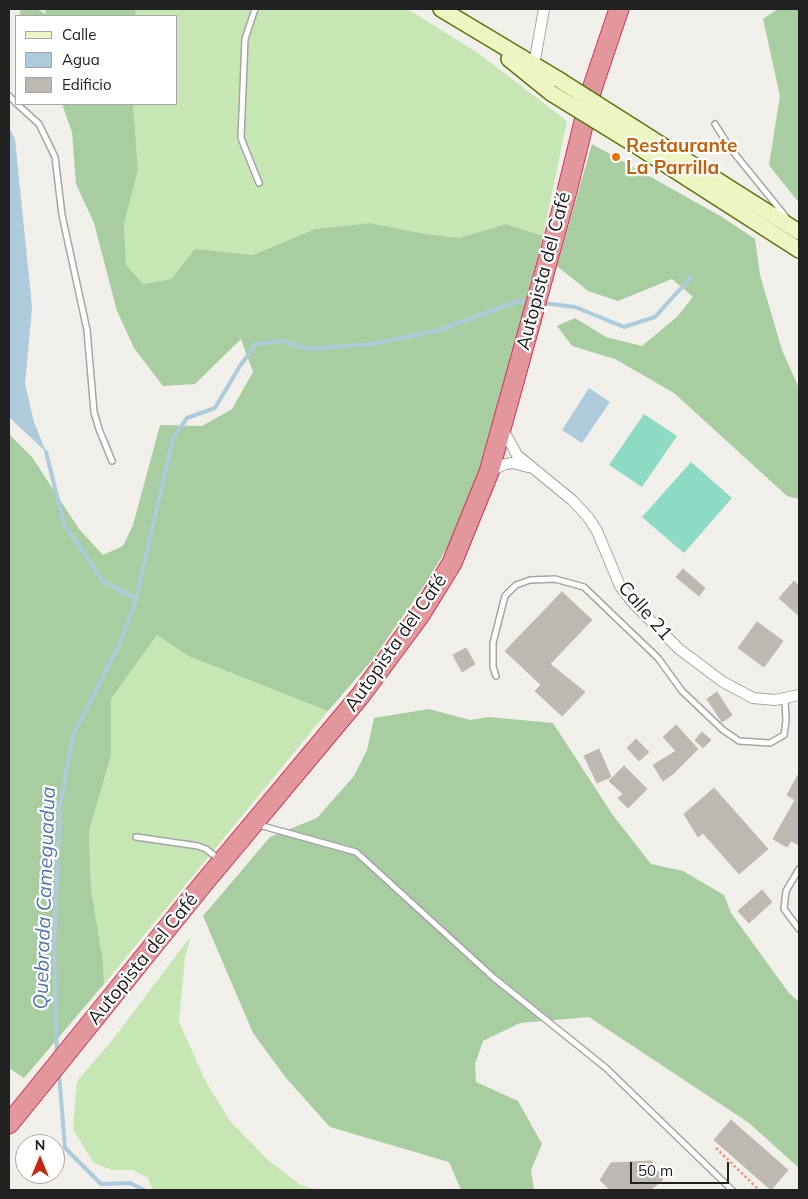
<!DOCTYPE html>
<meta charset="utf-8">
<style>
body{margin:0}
#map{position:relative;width:808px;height:1199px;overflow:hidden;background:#f1efe9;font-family:Mulish,sans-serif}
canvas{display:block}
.frame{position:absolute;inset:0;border:10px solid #212121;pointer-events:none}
.legend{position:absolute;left:15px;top:15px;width:162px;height:90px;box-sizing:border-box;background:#fff;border:1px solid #a6a6a6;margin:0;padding:6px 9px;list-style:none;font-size:15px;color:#212121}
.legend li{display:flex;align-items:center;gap:10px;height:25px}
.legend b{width:25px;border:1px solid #a6a6a6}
.north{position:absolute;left:15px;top:1134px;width:50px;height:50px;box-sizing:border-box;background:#fff;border:1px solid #a6a6a6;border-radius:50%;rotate:0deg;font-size:14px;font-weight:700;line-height:20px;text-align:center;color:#212121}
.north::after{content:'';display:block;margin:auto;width:18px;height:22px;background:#c4250f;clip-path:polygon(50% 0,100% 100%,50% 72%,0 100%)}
.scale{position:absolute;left:630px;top:1162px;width:99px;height:22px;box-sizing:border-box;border:2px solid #212121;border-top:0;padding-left:6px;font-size:15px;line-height:18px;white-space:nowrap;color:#212121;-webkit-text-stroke:4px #fff;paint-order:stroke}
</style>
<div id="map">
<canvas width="808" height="1199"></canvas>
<div class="frame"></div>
<ul class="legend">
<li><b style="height:6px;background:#edf6c2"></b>Calle</li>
<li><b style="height:14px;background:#adcbdb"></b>Agua</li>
<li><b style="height:14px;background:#beb8b2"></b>Edificio</li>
</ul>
<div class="north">N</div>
<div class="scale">50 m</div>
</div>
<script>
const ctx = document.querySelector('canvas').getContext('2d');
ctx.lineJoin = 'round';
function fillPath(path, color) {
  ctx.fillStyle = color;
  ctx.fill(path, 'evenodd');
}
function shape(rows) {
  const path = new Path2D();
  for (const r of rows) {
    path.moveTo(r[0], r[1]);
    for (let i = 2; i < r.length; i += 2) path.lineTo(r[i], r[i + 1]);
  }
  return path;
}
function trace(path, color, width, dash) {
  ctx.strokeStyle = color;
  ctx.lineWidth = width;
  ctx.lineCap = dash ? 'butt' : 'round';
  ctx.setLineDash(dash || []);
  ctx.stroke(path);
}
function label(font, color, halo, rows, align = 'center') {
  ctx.font = font + ' Mulish,sans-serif';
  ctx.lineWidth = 4.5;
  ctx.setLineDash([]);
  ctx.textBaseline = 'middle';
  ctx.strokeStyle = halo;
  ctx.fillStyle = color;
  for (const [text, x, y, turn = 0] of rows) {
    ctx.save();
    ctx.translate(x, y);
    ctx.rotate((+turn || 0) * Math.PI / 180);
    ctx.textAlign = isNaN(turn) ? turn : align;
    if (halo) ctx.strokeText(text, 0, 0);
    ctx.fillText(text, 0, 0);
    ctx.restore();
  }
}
fillPath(shape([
 [136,9,406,9,419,16,478,53,567,121,543,236,506,224,459,238,426,234,370,223,315,229,253,255,195,250,171,279,142,284,126,265,124,224,138,170,133,104,176,104,176,16,135,16],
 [157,635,188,656,328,711,104,984,103,962,91,889,89,831,111,756,111,699],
 [191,936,185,957,179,1022,206,1082,230,1121,268,1160,299,1184,317,1190,153,1190,148,1178,133,1170,112,1170,94,1163,73,1130,77,1081,110,1043]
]), '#c6e7b3');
fillPath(shape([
 [21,9,37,9,46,14,45,9,136,9,135,16,19,16],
 [778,9,799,9,799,203,769,165,780,96,763,19],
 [62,104,133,104,138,170,124,224,126,265,143,284,171,279,195,249,253,255,315,229,370,223,426,234,459,238,506,224,543,236,485,457,459,528,426,583,373,659,328,711,188,656,157,635,111,699,111,756,89,831,91,889,103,962,104,984,24,1078,9,1068,9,434,32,457,79,529,103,555,123,546,133,525,160,425,202,426,232,409,253,372,241,339,195,384,163,386,134,348,117,311,94,223,76,184,72,132],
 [592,144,722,217,755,239,760,275,782,350,799,388,799,499,787,496,674,393,615,359,572,346,557,326,575,318,606,337,642,346,677,317,693,297,672,279,618,301,588,291,557,266],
 [429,709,470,720,489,717,553,723,612,814,651,864,683,871,724,895,731,913,789,993,799,1002,799,1168,749,1123,589,1017,520,1023,483,1041,475,1064,476,1082,518,1101,542,1144,531,1170,534,1190,461,1190,449,1162,330,1127,286,1078,253,1033,203,916,270,837,317,818,354,776,367,750,374,718]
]), '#a8cda1');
fillPath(shape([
 [644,414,677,436,642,487,609,465],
 [691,462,732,498,684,553,642,517]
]), '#8ddac5');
fillPath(shape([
 [9,127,15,139,32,307,25,384,34,422,46,452,9,417],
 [589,388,610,402,582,443,562,430]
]), '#adcbdb');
trace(shape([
 [543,303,575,307,624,327,655,317,691,277],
 [46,452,64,524,103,581,136,599],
 [57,1053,54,948,60,806,73,735,122,639,136,599,173,438,187,418,215,408,240,366,256,344,282,341,308,349,373,344,439,330,519,301,531,302],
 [59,1073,65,1148,101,1184,130,1183,144,1190]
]), '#adcbdb', 4);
const building = shape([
 [683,569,705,588,699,596,676,577,683,569],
 [794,581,799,586,799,616,779,598,794,581],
 [562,592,592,620,550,664,585,692,562,716,535,691,541,685,505,651,562,592],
 [757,622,783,641,764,667,738,648,757,622],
 [466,648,475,664,462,672,453,655,466,648],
 [717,692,732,715,722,722,707,699,717,692],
 [676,725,698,749,673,774,663,781,653,765,676,751,663,737,676,725],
 [702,732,711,740,703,748,695,740,702,732],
 [636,739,649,752,639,761,627,748,636,739],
 [599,749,611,777,597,783,584,756,599,749],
 [624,766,647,789,628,808,618,798,623,794,609,781,624,766],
 [799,773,799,845,791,841,787,847,773,839,795,800,787,795,799,773],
 [714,788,768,849,739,874,703,833,698,837,684,814,714,788],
 [762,890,772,902,749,923,738,911,762,890],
 [731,1120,788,1170,771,1190,714,1140,731,1120],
 [651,1161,663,1180,650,1190,610,1190,600,1180,611,1163,651,1161]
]);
fillPath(building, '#beb8b2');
trace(building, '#c2b8ac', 1);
const lane = shape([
 [255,9,245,39,241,138,259,183],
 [9,96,16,103],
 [17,104,39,124,55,157,62,215,87,330,94,412,99,429,112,461],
 [715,124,730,148,786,217],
 [496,676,493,667,493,643,505,596,516,585,530,580,555,579,584,587,658,658,682,691,723,730,739,741,770,743,784,735,786,721,785,699],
 [259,825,356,852,494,978,606,1068,732,1190],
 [136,837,198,846,206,849,220,860],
 [799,869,786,891,784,909,799,929]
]);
const street = shape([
 [534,65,544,9],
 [502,428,517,455,572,500,588,517,597,531,620,586,633,603,679,649,723,682,753,698,775,700,799,695],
 [491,471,505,464,513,463,528,467]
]);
const secondary = shape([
 [441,9,561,81],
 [509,59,551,93],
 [635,128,799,232],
 [629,141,799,250]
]);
const highway = shape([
 [9,1124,203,884,360,696,420,615,452,563,489,472,567,191,592,89,619,9]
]);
trace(lane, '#a5a5a5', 8);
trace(street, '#a5a5a5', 12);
trace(secondary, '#5c740d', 18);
trace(highway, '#cf3658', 21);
trace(shape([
 [716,1148,759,1190]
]), '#f0957b', 2.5, [2.5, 2.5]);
trace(lane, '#fff', 5);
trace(street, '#fff', 10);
trace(secondary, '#edf6c2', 15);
trace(highway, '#e2979c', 19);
const secondaryBridge = shape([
 [561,81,635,128],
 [551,93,629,141]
]);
trace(secondaryBridge, '#5c740d', 18, []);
trace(secondaryBridge, '#edf6c2', 15);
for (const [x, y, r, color] of [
 [616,157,5,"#e8710a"]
]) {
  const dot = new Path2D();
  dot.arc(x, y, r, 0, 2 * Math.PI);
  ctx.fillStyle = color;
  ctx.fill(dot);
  trace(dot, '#fff', 2);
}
label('bold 19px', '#c56008', '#fff', [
 ["Restaurante",626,146],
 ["La Parrilla",626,168]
], 'left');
label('19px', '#212121', '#fff', [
 ["Autopista del Café",544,271,-75],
 ["Calle 21",645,611,49],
 ["Autopista del Café",396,643,-55],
 ["Autopista del Café",143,959,-51]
]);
label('italic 20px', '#5375ab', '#fff', [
 ["Quebrada Cameguadua",45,898,-88]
]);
</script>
